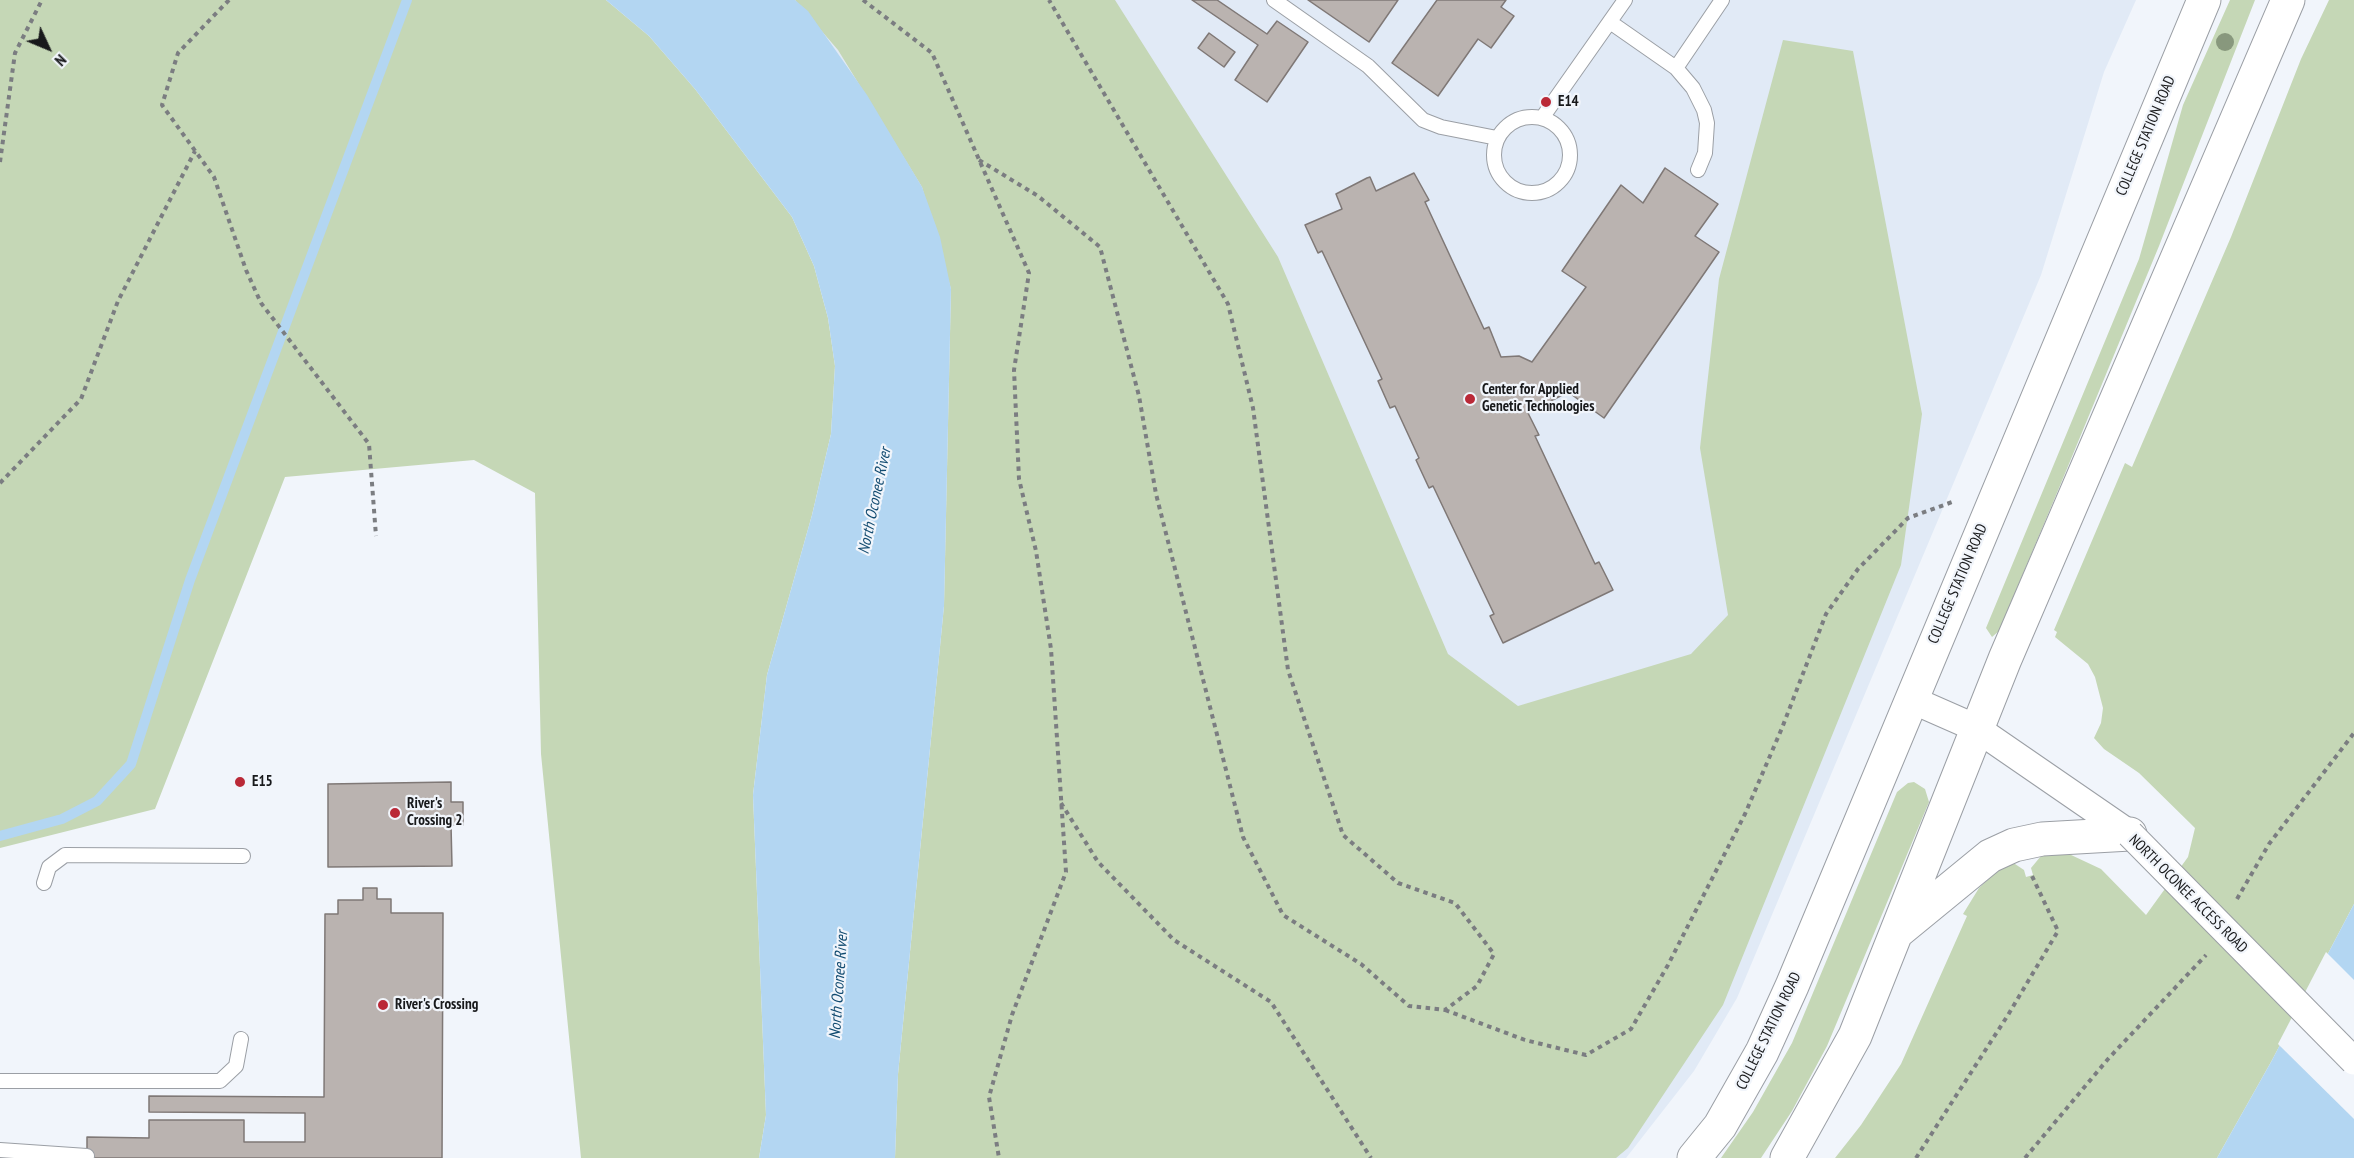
<!DOCTYPE html>
<style>
body{margin:0}
#map{position:relative;width:2354px;height:1158px;overflow:hidden;background:#f1f5fb;font-family:"PT Sans Narrow",sans-serif}
canvas{display:block}
.north{position:absolute;left:18px;top:18px;width:60px;height:60px;-webkit-text-stroke:4px #f1f5fb;paint-order:stroke;rotate:134deg;font-size:16px;font-weight:700;line-height:24px;text-align:center;color:#18191b}
.north::after{content:'';display:block;margin:auto;width:21px;height:27px;background:#18191b;clip-path:polygon(50% 0,100% 100%,50% 72%,0 100%)}
</style>
<div id="map">
<canvas width="2354" height="1158"></canvas>
<div class="north">N</div>
</div>
<script>
const ctx = document.querySelector('canvas').getContext('2d');
ctx.lineJoin = 'round';
function fillPath(path, color) {
  ctx.fillStyle = color;
  ctx.fill(path, 'evenodd');
}
function shape(rows) {
  const path = new Path2D();
  for (const r of rows) {
    if (r.length === 3) {
      path.moveTo(r[0] + r[2], r[1]);
      path.arc(r[0], r[1], r[2], 0, 2 * Math.PI);
      continue;
    }
    path.moveTo(r[0], r[1]);
    for (let i = 2; i < r.length; i += 2) path.lineTo(r[i], r[i + 1]);
  }
  return path;
}
function trace(path, color, width, dash) {
  ctx.strokeStyle = color;
  ctx.lineWidth = width;
  ctx.lineCap = dash ? 'butt' : 'round';
  ctx.setLineDash(dash || []);
  ctx.stroke(path);
}
function label(font, color, halo, rows, align = 'center') {
  ctx.font = font + ' "PT Sans Narrow",sans-serif';
  ctx.lineWidth = 4.5;
  ctx.setLineDash([]);
  ctx.textBaseline = 'middle';
  ctx.strokeStyle = halo;
  ctx.fillStyle = color;
  for (const [text, x, y, turn = 0] of rows) {
    ctx.save();
    ctx.translate(x, y);
    ctx.rotate((+turn || 0) * Math.PI / 180);
    ctx.textAlign = isNaN(turn) ? turn : align;
    if (halo) ctx.strokeText(text, 0, 0);
    ctx.fillText(text, 0, 0);
    ctx.restore();
  }
}
fillPath(shape([
 [795,0,2136,0,2104,72,2041,275,1737,998,1694,1071,1626,1158,895,1158,944,606,951,289]
]), '#e1eaf6');
fillPath(shape([
 [0,0,606,0,649,36,695,89,792,217,814,266,828,318,835,366,831,434,812,515,767,675,753,795,766,1115,759,1158,581,1158,541,754,535,493,474,460,285,477,155,809,0,848],
 [795,0,1115,0,1278,257,1448,654,1518,706,1691,654,1728,615,1700,448,1719,279,1783,40,1853,51,1922,414,1901,565,1723,1005,1628,1148,1616,1158,895,1158,898,1074,944,606,951,289,922,187,838,50],
 [2230,0,2255,0,2159,246,2059,488,1999,631,1992,637,1986,628,2139,259,2183,105],
 [2329,0,2354,0,2354,904,2271,1062,2217,1158,1835,1158,1861,1125,1901,1064,1967,916,1963,914,1979,888,1996,872,2012,862,2024,870,2026,877,2033,875,2031,868,2041,856,2069,854,2101,869,2146,915,2188,857,2195,828,2139,773,2104,749,2094,738,2101,723,2103,708,2095,677,2088,664,2055,637,2057,632,2054,630,2125,463,2132,467,2231,237,2301,59],
 [1914,782,1925,789,1929,802,1827,1046,1792,1111,1761,1158,1721,1158,1753,1112,1792,1043,1897,792,1908,783]
]), '#c5d7b6');
fillPath(shape([
 [606,0,795,0,808,11,867,95,922,187,940,237,951,289,944,606,898,1074,895,1158,759,1158,766,1115,753,795,767,675,812,515,831,434,835,366,828,318,814,266,792,217,695,89,649,36],
 [2354,904,2354,1158,2217,1158,2271,1062]
]), '#b3d6f2');
fillPath(shape([
 [2326,952,2354,980,2354,1119,2278,1044]
]), '#f1f5fb');
trace(shape([
 [0,836,62,819,97,801,131,764,190,580,407,0]
]), '#b3d6f2', 10);
const building = shape([
 [1192,0,1217,0,1267,34,1277,21,1308,42,1267,102,1235,80,1258,45,1192,0],
 [1308,0,1398,0,1369,42,1308,0],
 [1437,0,1506,0,1501,7,1514,16,1491,48,1478,39,1438,96,1392,63,1437,0],
 [1209,33,1235,52,1224,67,1198,48,1209,33],
 [1665,168,1718,204,1695,236,1719,252,1604,418,1568,392,1528,413,1539,435,1535,436,1595,564,1599,562,1613,590,1503,643,1490,616,1494,614,1433,486,1429,488,1416,460,1419,458,1395,406,1390,408,1378,381,1382,379,1322,251,1318,253,1305,225,1342,209,1336,194,1367,178,1370,177,1376,191,1414,173,1429,200,1425,202,1484,329,1489,327,1501,357,1519,356,1532,362,1586,287,1562,271,1621,185,1643,203,1665,168],
 [451,782,451,802,463,802,463,825,451,825,452,866,328,867,328,784,451,782],
 [363,888,377,888,377,899,391,899,391,913,443,913,442,1158,87,1158,87,1137,149,1138,149,1120,244,1120,244,1142,305,1142,305,1113,149,1112,149,1096,324,1097,325,914,338,914,338,900,363,900,363,888]
]);
fillPath(building, '#bab3b0');
trace(building, '#7f7876', 1.5);
const lane = shape([
 [1274,0,1368,66,1423,120,1441,127,1497,138],
 [1610,22,1676,68,1693,88,1704,110,1707,123,1705,153,1698,170],
 [1676,68,1722,0],
 [1532,155,38],
 [1542,118,1625,0],
 [44,883,49,867,65,855,243,856],
 [0,1081,220,1081,236,1066,241,1039],
 [0,1150,87,1156]
]);
const street = shape([
 [1910,699,1976,728,2130,834]
]);
const secondary = shape([
 [1896,933,1990,856,2014,845,2042,839,2130,834],
 [1694,1158,1720,1126,1762,1052,1792,986,2204,0],
 [1787,1158,1855,1036,2005,659,2288,0]
]);
trace(lane, '#9b9fa5', 16);
trace(street, '#9b9fa5', 29);
trace(secondary, '#9b9fa5', 35);
trace(shape([
 [229,0,178,53,162,105,214,177,246,270,261,303,369,444,376,536],
 [863,0,932,53,1029,273,1014,370,1019,479,1036,551,1051,649,1066,872,1012,1015,989,1097,999,1158],
 [979,160,1038,196,1100,247,1139,396,1156,494,1243,837,1283,915,1361,964,1409,1006,1445,1010,1477,986,1494,954,1455,903,1398,883,1343,835,1288,670,1253,408,1228,304,1049,0],
 [0,162,15,53,42,0],
 [0,483,81,399,118,301,195,151],
 [1061,803,1098,862,1174,940,1271,1002,1371,1158],
 [2237,899,2269,844,2354,733],
 [1445,1010,1525,1040,1586,1055,1631,1029,1668,965,1745,814,1782,728,1826,614,1858,569,1908,518,1955,501],
 [1916,1158,2008,1015,2058,931,2032,876],
 [2025,1158,2108,1059,2206,955]
]), '#7b7d81', 4, [4.5, 4.5]);
trace(lane, '#fff', 14);
trace(street, '#fff', 27);
trace(secondary, '#fff', 33);
const streetBridge = shape([
 [2130,834,2354,1061]
]);
trace(streetBridge, '#9b9fa5', 29, []);
trace(streetBridge, '#fff', 27);
ctx.fillStyle = '#88987d';
for (const [x, y] of [
 [2225,42]
]) {
  ctx.beginPath();
  ctx.arc(x, y, 9, 0, 2 * Math.PI);
  ctx.fill();
}
for (const [x, y, r, color] of [
 [1546,102,6,"#ba2937"],
 [1470,399,6,"#ba2937"],
 [240,782,6,"#ba2937"],
 [395,813,6,"#ba2937"],
 [383,1005,6,"#ba2937"]
]) {
  const dot = new Path2D();
  dot.arc(x, y, r, 0, 2 * Math.PI);
  ctx.fillStyle = color;
  ctx.fill(dot);
  trace(dot, '#f1f5fb', 2);
}
label('bold 15px', '#18191b', '#f1f5fb', [
 ["E14",1558,102],
 ["Center for Applied",1482,390],
 ["Genetic Technologies",1482,407],
 ["E15",252,782],
 ["River's",407,804],
 ["Crossing 2",407,821],
 ["River's Crossing",395,1005]
], 'left');
label('15px', '#18191b', '#f1f5fb', [
 ["COLLEGE STATION ROAD",2146,136,-67],
 ["COLLEGE STATION ROAD",1958,584,-67],
 ["NORTH OCONEE ACCESS ROAD",2188,894,45],
 ["COLLEGE STATION ROAD",1769,1031,-64]
]);
label('italic 16px', '#134c71', '#f1f5fb', [
 ["North Oconee River",875,501,-78],
 ["North Oconee River",839,985,-86]
]);
</script>
